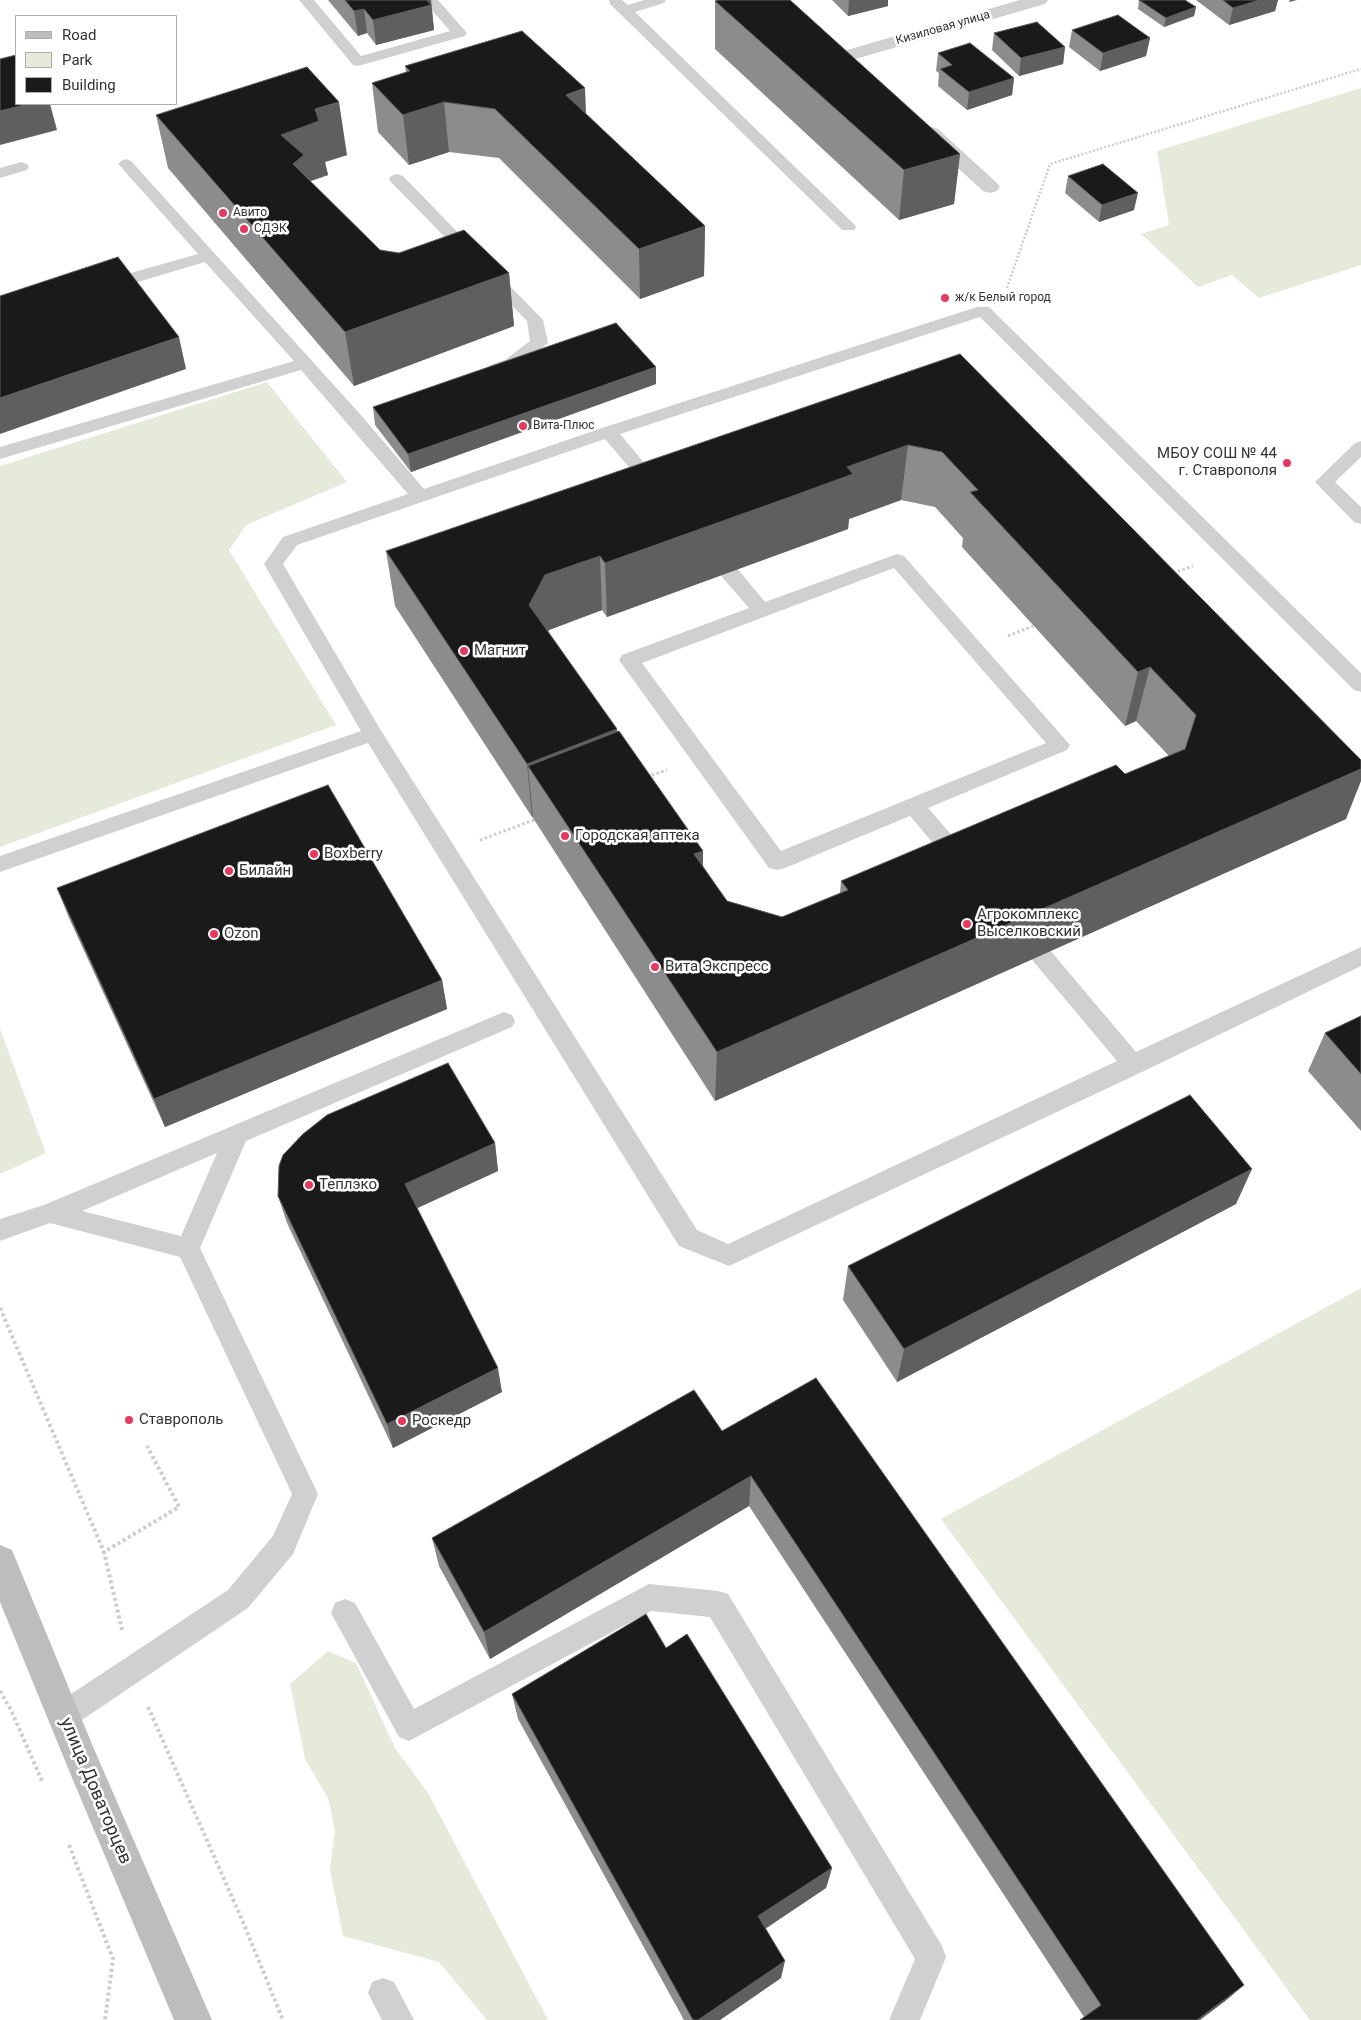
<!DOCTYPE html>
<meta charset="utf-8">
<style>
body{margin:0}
#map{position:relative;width:1361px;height:2020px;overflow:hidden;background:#fff;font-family:Roboto,sans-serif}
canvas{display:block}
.legend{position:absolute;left:15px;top:15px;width:162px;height:90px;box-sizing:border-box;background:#fff;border:1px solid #adadad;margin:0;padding:6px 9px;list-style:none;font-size:15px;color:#333}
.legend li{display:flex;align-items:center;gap:10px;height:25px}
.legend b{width:25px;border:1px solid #adadad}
</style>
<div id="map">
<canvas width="1361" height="2020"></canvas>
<ul class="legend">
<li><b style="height:6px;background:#bdbdbd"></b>Road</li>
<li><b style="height:14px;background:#e5eadb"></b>Park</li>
<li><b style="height:14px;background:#1a1a1a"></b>Building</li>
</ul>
</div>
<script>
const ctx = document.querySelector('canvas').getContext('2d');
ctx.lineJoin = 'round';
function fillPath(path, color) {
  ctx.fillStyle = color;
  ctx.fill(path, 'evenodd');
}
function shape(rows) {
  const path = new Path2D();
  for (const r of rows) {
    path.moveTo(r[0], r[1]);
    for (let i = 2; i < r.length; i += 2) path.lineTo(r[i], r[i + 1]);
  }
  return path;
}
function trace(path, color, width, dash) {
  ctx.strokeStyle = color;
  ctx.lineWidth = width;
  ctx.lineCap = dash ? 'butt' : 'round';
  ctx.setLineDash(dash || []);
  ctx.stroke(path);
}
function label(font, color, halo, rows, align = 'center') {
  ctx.font = font + ' Roboto,sans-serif';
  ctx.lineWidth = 5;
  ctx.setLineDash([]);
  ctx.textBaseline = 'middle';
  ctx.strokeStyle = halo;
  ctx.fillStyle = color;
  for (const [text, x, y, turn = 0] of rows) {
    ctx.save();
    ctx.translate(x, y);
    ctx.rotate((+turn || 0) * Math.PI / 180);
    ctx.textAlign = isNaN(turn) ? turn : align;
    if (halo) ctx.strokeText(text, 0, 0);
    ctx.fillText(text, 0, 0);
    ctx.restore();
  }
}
fillPath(shape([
 [1361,88,1361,265,1259,298,1232,275,1198,287,1141,234,1169,225,1157,151],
 [267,382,347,482,246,525,229,550,336,725,0,847,0,466],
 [0,1029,46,1153,0,1174],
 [1361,1288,1361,2020,1310,2020,941,1519],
 [328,1651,356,1663,395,1748,428,1793,548,2020,487,2020,439,1962,343,1936,330,1869,335,1830,328,1798,305,1759,290,1684]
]), '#e5eadb');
trace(shape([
 [1007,288,1050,164,1361,69]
]), '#cdcdcd', 2.5, [2, 2]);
trace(shape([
 [1173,573,1193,566],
 [1008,636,1033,626],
 [647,777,667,770],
 [480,840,534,820]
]), '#cdcdcd', 3, [2.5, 2.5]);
trace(shape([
 [0,1308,104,1552],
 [122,1630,104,1552,179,1507,147,1446],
 [0,1691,11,1710,42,1781],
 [148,1707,243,1922,283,2020],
 [69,1845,113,1959,105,2020]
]), '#cdcdcd', 4, [3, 3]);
fillPath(shape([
 [299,0,314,0,361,56,450,31,423,0,438,0,467,33,465,36,358,66,353,65,299,0],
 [609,0,622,0,628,5,644,0,666,0,664,3,635,12,854,224,856,227,854,230,842,230,610,4,609,0],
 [126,159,131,161,360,414,424,489,602,428,977,307,989,307,1361,673,1361,692,1354,690,980,317,620,434,662,484,665,488,662,492,656,494,650,492,605,439,297,545,283,564,380,729,697,1230,728,1244,1117,1061,1033,961,1030,955,1033,949,1041,946,1049,949,1136,1052,1361,947,1361,966,1142,1072,729,1266,679,1246,368,743,0,872,0,856,361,731,264,564,283,537,408,494,301,370,0,459,0,447,294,361,205,262,111,290,99,290,97,286,99,282,198,254,121,167,118,164,121,161,126,159],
 [21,162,27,164,29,167,27,170,0,178,0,168,21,162],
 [397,174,403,176,543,320,548,343,517,368,497,374,491,373,488,369,491,365,505,360,530,341,527,321,391,182,389,179,391,176,397,174],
 [1361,441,1361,457,1335,482,1361,507,1361,524,1354,522,1315,482,1355,443,1361,441],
 [897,554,904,556,1070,745,1067,750,928,808,970,856,973,862,970,868,962,870,954,868,910,816,785,868,777,870,769,868,619,660,622,655,749,608,722,577,720,572,722,567,729,566,736,567,765,602,897,554],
 [894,568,1046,743,781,851,642,663,894,568],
 [504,1012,512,1015,515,1021,512,1027,246,1141,200,1248,318,1494,293,1554,248,1608,73,1726,63,1730,53,1726,49,1716,53,1706,228,1590,273,1536,292,1494,180,1257,50,1223,0,1241,0,1219,44,1205,504,1012],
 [217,1153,181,1236,82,1211,217,1153],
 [649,1584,718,1591,728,1594,942,1946,946,1957,920,2020,889,2020,915,1959,710,1617,651,1611,409,1741,399,1737,331,1613,335,1603,345,1599,355,1603,414,1709,649,1584],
 [383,1978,394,1982,414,2020,382,2020,368,1993,372,1982,383,1978]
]), '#d0d0d0');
fillPath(shape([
 [1020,0,1048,0,1045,4,852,60,846,61,840,60,837,56,840,52,1020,0],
 [931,127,938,129,997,183,1000,187,997,191,990,193,983,191,924,137,922,133,924,129,931,127]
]), '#d0d0d0');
fillPath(shape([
 [0,1545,12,1550,94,1749,212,2020,174,2020,70,1773,0,1602,0,1545]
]), '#bdbdbd');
fillPath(shape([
 [328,0,431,0,434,30,376,45,367,33,358,36],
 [832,0,888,0,888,6,848,16],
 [1139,0,1196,7,1194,16,1164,27,1138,9],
 [1196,0,1278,0,1275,11,1229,25],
 [715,1,960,154,954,204,899,220,715,49],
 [1072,30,1150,38,1146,56,1100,71,1069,47],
 [994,33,1065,47,1063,64,1019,76,992,50],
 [938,53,1014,78,1012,95,967,110,938,86,939,73,936,71],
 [405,66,586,114,705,226,704,276,640,299,499,158,449,152,409,165,378,132,372,83,406,72],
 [156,115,347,155,325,162,328,175,310,181,380,250,509,273,514,326,354,386,168,168],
 [1068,176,1134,210,1099,222,1065,193],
 [960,354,1346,819,715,1101,533,818,533,817,532,817,395,606,386,551],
 [901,500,935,507,963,538,962,547,1125,726,1136,721,1169,756,1125,774,841,881,840,893,782,917,727,901,703,866,617,732,617,729,548,631,549,630,602,610,607,617,848,529,849,519],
 [656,384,411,472,375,425,373,407],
 [57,888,442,980,447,1009,165,1127,69,918],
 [1361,1016,1361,1131,1308,1071,1325,1033],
 [495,1143,498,1171,417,1208,502,1392,393,1448,287,1223,278,1196],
 [1236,1204,897,1382,843,1300,848,1266],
 [722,1431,1244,1985,1224,2002,1084,2017,749,1506,490,1659,439,1566,432,1538],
 [666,1648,832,1868,826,1888,766,1928,781,1978,720,2020,684,2020,518,1719,512,1694]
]), '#8c8c8c');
fillPath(shape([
 [421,0,431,0,434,30,376,45,373,20],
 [849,0,888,0,888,6,848,16],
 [1260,0,1278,0,1275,11,1229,25,1233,8],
 [1290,0,1297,0,1289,2],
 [1196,7,1194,16,1164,27,1166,18],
 [364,9,367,33,358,36,354,11],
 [1150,38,1146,56,1100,71,1103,53],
 [1065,47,1063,64,1019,76,1021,58],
 [1014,78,1012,95,967,110,969,92],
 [585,88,587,138,566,95],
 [339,102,347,155,325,162,328,175,308,182,312,208,281,135,315,109],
 [444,102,449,152,409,165,403,115],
 [28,104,50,104,57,130,0,145,0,111],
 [960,154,954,204,899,220,904,170],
 [1138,193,1134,210,1099,222,1102,205],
 [705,226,704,276,640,299,639,249],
 [509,273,514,326,354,386,345,332],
 [179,337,186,369,0,434,0,398],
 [656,367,656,384,411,472,408,454],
 [908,445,901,500,849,519,848,529,607,617,605,563,847,467],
 [600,556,602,610,549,630,534,659,529,605,545,575],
 [1150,667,1136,721,1125,726,1138,672],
 [617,729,619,783,528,766,533,817,532,817,527,764],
 [1361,769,1361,781,1346,819,715,1101,717,1052],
 [703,851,703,902,694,854],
 [442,980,447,1009,165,1127,154,1099],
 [495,1143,498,1171,411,1211,405,1184],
 [1252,1169,1236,1204,897,1382,904,1349],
 [498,1368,502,1392,393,1448,387,1424],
 [751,1476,749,1506,490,1659,484,1632],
 [832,1868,826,1888,756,1935,758,1916],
 [785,1961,781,1978,720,2020,698,2020],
 [1244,1985,1224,2002,1200,2020,1197,2020]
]), '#5f5f5f');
const building = shape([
 [345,0,427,0,431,5,373,20,364,9,354,11,345,0],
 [718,0,790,0,960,154,904,170,715,1,718,0],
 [1139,0,1185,0,1196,7,1166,18,1139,0],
 [1223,0,1260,0,1233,8,1223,0],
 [1118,15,1150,38,1103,53,1072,30,1118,15],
 [1037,22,1065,47,1021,58,994,33,1037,22],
 [522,31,585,88,566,95,705,226,639,249,495,109,444,102,403,115,372,83,410,71,405,66,522,31],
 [970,43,1014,78,969,92,940,69,952,65,938,53,970,43],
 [16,55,16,104,28,104,0,111,0,59,16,55],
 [307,67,339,102,315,109,319,121,281,135,304,155,293,164,380,250,399,253,464,230,509,273,345,332,156,115,307,67],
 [1103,164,1138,193,1102,205,1068,176,1103,164],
 [118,257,179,337,0,398,0,296,118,257],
 [616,323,656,367,408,454,373,407,616,323],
 [960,354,1361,760,1361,769,717,1052,528,766,619,731,703,851,694,854,727,901,782,917,848,890,841,881,1116,765,1125,774,1185,749,1196,715,1150,667,1138,672,970,492,978,490,942,452,908,445,847,467,853,474,790,497,605,563,600,556,545,575,529,605,617,729,527,764,386,551,960,354],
 [328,785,442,980,154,1099,57,888,328,785],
 [1361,1016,1361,1074,1325,1033,1361,1016],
 [448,1063,495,1143,405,1184,498,1368,387,1424,278,1196,279,1166,283,1155,303,1134,327,1115,448,1063],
 [1190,1095,1252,1169,904,1349,848,1266,1190,1095],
 [816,1378,1244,1985,1197,2020,1080,2020,1101,2005,751,1476,484,1632,432,1538,694,1390,722,1431,816,1378],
 [646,1614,666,1648,687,1634,832,1868,758,1916,785,1961,698,2020,693,2020,512,1694,646,1614]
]);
fillPath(building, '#1a1a1a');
trace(building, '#5f5f5f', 1);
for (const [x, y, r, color] of [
 [223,213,5,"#e73860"],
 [244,229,5,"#e73860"],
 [945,298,5,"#e73860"],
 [523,426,5,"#e73860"],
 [1287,463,5,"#e73860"],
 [464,651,5,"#e73860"],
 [565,836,5,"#e73860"],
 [314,854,5,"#e73860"],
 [229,871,5,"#e73860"],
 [967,924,5,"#e73860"],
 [214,934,5,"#e73860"],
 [655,967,5,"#e73860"],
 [309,1185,5,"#e73860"],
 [129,1420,5,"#e73860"],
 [402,1421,5,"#e73860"]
]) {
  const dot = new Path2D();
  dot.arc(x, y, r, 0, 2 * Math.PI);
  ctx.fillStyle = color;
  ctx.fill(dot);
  trace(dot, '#fff', 2);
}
label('12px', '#333', '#fff', [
 ["Кизиловая улица",943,28,-16]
]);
label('12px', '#333', '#fff', [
 ["Авито",233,213],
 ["СДЭК",254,229],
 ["ж/к Белый город",955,298],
 ["Вита-Плюс",533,426]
], 'left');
label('15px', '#333', '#fff', [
 ["МБОУ СОШ № 44",1277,454,"right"],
 ["г. Ставрополя",1277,471,"right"],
 ["Магнит",474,651],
 ["Городская аптека",575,836],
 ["Boxberry",324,854],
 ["Билайн",239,871],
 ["Агрокомплекс",977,915],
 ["Выселковский",977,932],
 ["Ozon",224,934],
 ["Вита Экспресс",665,967],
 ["Теплэко",319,1185],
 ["Ставрополь",139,1420],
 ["Роскедр",412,1421]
], 'left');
label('18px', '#333', '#fff', [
 ["улица Доваторцев",95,1791,67]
]);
</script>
